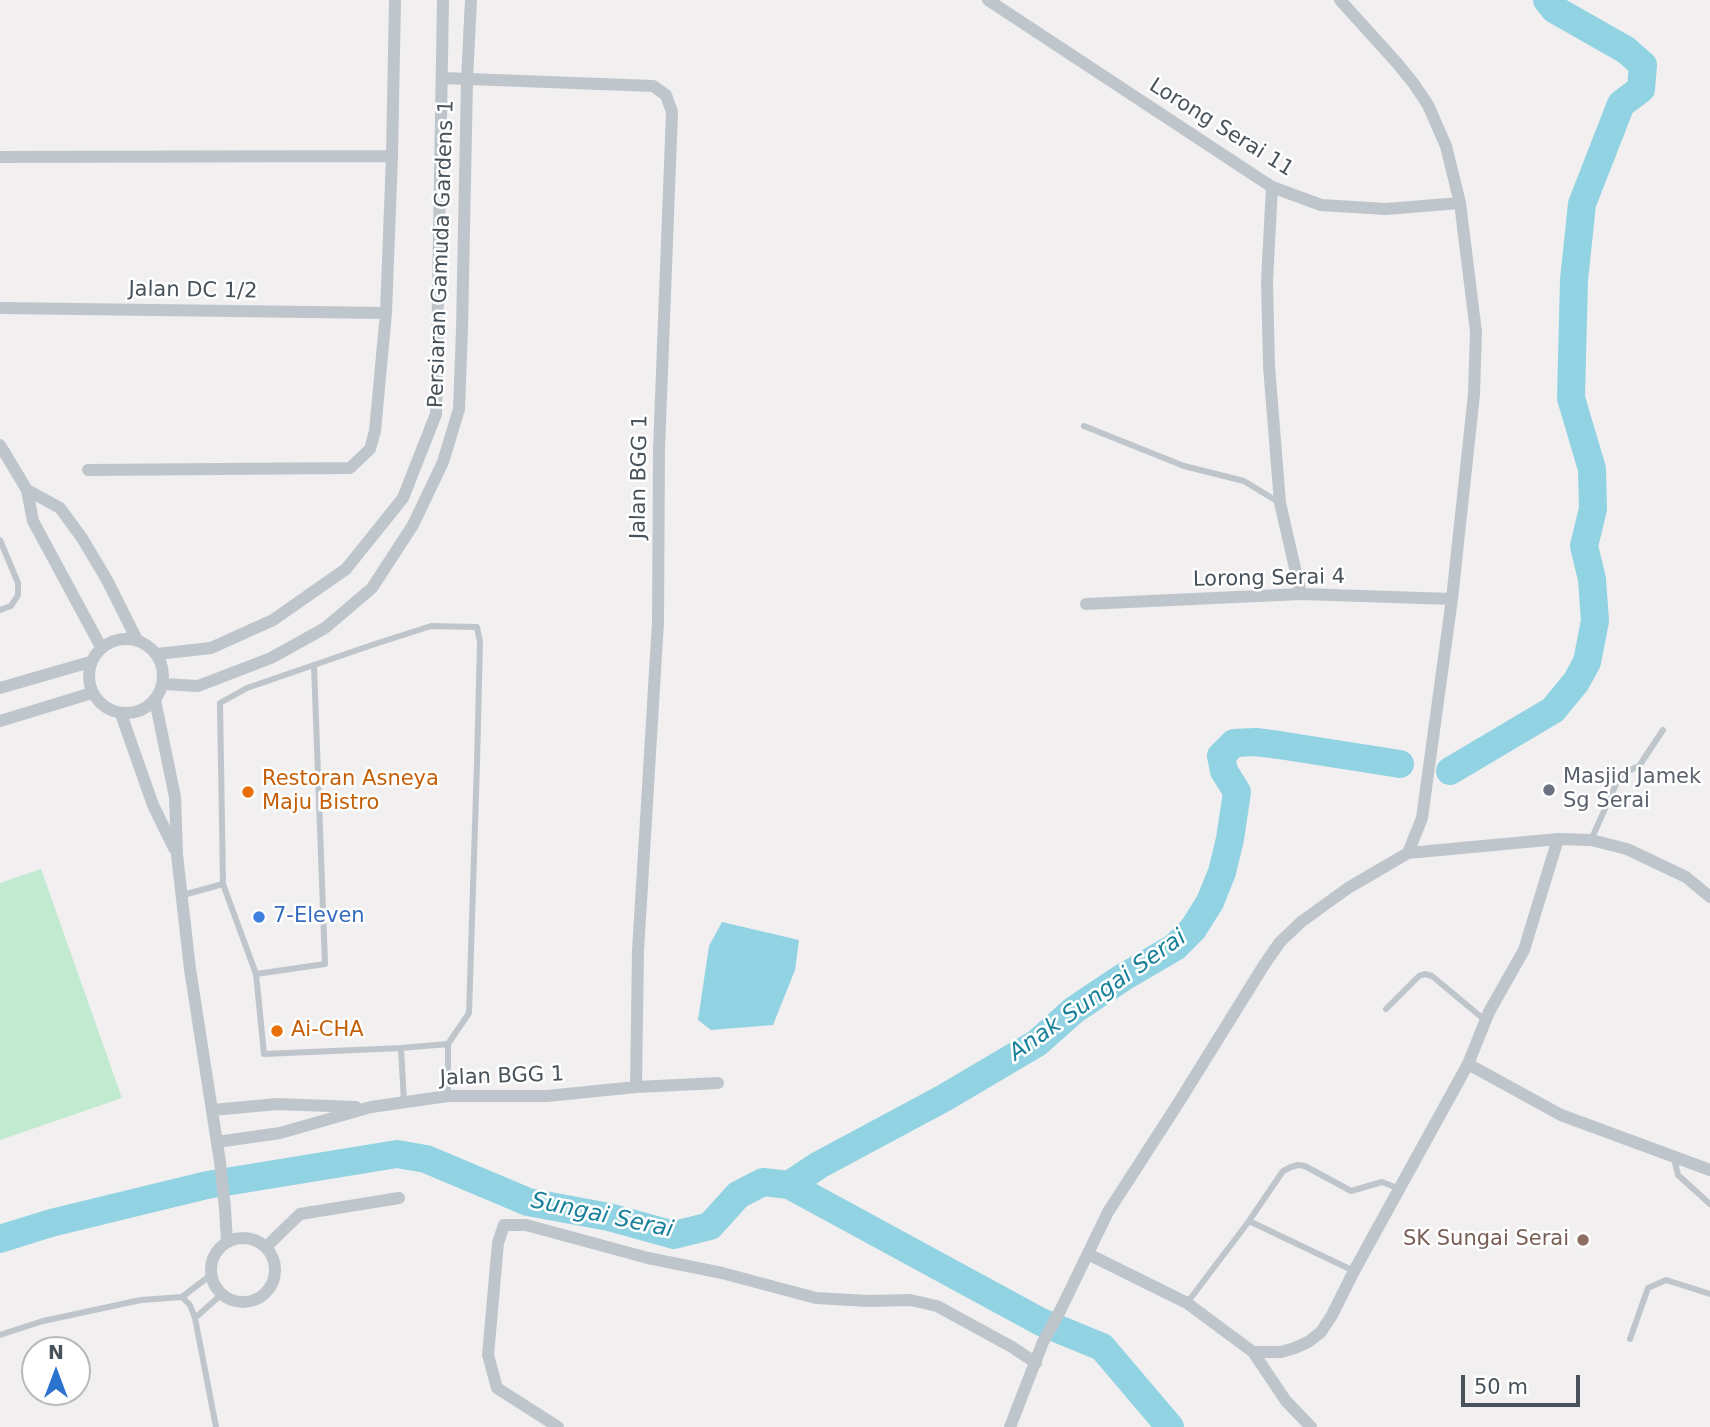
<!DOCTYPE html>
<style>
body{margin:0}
#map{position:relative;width:1710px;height:1427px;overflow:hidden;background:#f1efef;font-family:"DejaVu Sans",sans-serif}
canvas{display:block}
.north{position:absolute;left:21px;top:1336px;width:70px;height:70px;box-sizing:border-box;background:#fff;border:2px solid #b6babd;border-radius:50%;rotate:0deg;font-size:19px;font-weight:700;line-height:28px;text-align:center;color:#48525a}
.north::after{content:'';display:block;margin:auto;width:24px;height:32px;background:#2b73cf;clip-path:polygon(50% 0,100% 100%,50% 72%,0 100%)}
.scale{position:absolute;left:1461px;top:1375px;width:119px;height:32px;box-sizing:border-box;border:4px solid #48525a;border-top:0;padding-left:9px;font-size:21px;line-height:24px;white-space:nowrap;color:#48525a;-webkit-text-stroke:5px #fff;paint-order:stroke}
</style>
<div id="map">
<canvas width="1710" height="1427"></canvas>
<div class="north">N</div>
<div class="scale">50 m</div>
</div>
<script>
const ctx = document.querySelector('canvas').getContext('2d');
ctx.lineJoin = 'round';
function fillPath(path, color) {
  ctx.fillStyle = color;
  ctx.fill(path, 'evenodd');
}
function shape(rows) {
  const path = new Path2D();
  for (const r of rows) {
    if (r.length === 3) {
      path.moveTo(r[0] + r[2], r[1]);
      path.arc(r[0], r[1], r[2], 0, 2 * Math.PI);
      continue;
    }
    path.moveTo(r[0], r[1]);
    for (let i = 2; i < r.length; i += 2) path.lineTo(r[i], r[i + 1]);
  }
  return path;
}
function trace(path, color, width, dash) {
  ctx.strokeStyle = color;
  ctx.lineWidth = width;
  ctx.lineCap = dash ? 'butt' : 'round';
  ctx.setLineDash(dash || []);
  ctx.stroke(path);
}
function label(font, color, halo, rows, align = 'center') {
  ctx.font = font + ' "DejaVu Sans",sans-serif';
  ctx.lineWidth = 5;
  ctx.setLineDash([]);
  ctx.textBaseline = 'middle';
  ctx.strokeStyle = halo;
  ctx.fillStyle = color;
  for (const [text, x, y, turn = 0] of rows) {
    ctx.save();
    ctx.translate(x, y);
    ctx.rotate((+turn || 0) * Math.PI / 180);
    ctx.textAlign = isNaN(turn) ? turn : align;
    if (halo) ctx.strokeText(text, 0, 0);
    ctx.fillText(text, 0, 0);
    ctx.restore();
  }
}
fillPath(shape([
 [41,869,122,1098,0,1140,0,883]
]), '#c1ead1');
fillPath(shape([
 [722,922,799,940,795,970,773,1025,711,1030,698,1020,709,946]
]), '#92d3e3');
trace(shape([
 [1450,771,1553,710,1576,682,1587,662,1595,621,1592,579,1584,546,1593,509,1592,469,1571,398,1574,280,1582,204,1621,104,1641,89,1643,65,1626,50,1554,9,1547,0],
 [789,1185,819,1165,944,1098,1037,1043,1074,1010,1122,978,1175,947,1193,929,1210,902,1222,872,1230,839,1237,792,1224,771,1221,756,1234,743,1256,742,1279,745,1400,764],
 [0,1239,51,1223,207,1185,397,1154,426,1159,528,1202,609,1217,674,1235,710,1226,738,1195,763,1182,789,1185,1041,1322,1102,1347,1170,1427]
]), '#92d3e3', 28);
trace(shape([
 [1084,426,1184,466,1244,481,1280,503],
 [0,540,18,583,18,595,11,606,0,610],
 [1591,840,1617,782,1626,772,1639,766,1663,730],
 [183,895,223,884],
 [256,974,325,964,314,666],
 [1386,1009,1419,976,1425,974,1432,976,1486,1021],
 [448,1044,401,1048,264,1054,256,974,223,884,220,703,247,688,375,644,431,626,477,627,480,642,477,763,469,1013,448,1044,448,1096],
 [401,1048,404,1102],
 [1674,1158,1678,1175,1710,1204],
 [1249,1221,1354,1271],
 [182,1297,190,1305,195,1318],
 [1187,1303,1249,1221,1283,1171,1291,1167,1298,1165,1305,1166,1351,1191,1382,1182,1400,1189],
 [0,1335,43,1321,141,1300,182,1297,212,1274],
 [1630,1339,1648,1288,1666,1280,1710,1294],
 [216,1427,195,1318,222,1294]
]), '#bec6cc', 6);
trace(shape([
 [988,0,1272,187,1321,205,1386,209,1460,203],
 [443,78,653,86,666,95,672,112,659,449,658,622,638,951,636,1087],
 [0,157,392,156],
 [1272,187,1267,281,1269,366,1280,503,1301,594],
 [0,308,386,313],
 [0,445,27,490,33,521,101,647],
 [88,470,350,468,370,449,375,431,386,313,392,156,395,0],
 [27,490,60,508,82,538,107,580,137,640],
 [1086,604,1301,594,1452,599],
 [126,676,37],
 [157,654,211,648,273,620,346,569,403,498,436,414,443,0],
 [163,684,198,686,271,658,325,628,372,588,413,525,443,462,459,409,462,329,467,79,471,0],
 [0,688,90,662],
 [155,700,175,797,177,855,190,969,220,1162,225,1208,227,1242],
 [121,714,153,805,174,848],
 [0,721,92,693],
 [1408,853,1558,839,1591,840,1627,849,1686,877,1710,897],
 [1468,1064,1561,1115,1710,1170],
 [213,1110,277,1104,356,1107],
 [217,1142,280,1133,371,1107,448,1096,547,1096,636,1087,718,1083],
 [243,1270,32],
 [266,1247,300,1214,399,1198],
 [1088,1254,1187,1303,1253,1352,1286,1401,1311,1427],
 [1253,1352,1281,1352,1295,1348,1308,1342,1321,1332,1332,1315,1354,1271,1468,1064,1489,1012,1524,950,1558,839],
 [558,1427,497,1388,488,1355,498,1243,504,1225,526,1225,648,1258,722,1273,816,1298,868,1301,910,1300,937,1306,1012,1347,1036,1363],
 [1010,1427,1043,1342,1060,1311,1108,1212,1179,1102,1264,965,1280,942,1301,922,1348,888,1408,853,1422,818,1452,599,1474,394,1476,332,1460,203,1446,146,1428,105,1414,84,1397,63,1340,0]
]), '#bec6cc', 12);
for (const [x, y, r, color] of [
 [1549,790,7,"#6b7280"],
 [248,792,7,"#e8710a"],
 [259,917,7,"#3f7fe0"],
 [277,1031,7,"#e8710a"],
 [1583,1240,7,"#8d6e63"]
]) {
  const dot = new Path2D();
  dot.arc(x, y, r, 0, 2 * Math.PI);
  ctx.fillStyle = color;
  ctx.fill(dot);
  trace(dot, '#fff', 2.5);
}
label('21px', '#48525a', '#fff', [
 ["Lorong Serai 11",1221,128,32],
 ["Persiaran Gamuda Gardens 1",442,254,-88],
 ["Jalan DC 1/2",193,291,1],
 ["Jalan BGG 1",640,477,-89],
 ["Lorong Serai 4",1269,579,-1],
 ["Jalan BGG 1",502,1077,-2]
]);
label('21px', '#5b616d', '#fff', [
 ["Masjid Jamek",1563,778],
 ["Sg Serai",1563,802]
], 'left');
label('21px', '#c56008', '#fff', [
 ["Restoran Asneya",262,780],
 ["Maju Bistro",262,804],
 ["Ai-CHA",291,1031]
], 'left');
label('21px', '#366cbe', '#fff', [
 ["7-Eleven",273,917]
], 'left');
label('21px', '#785e54', '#fff', [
 ["SK Sungai Serai",1569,1240]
], 'right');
label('italic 23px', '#1a819b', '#fff', [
 ["Anak Sungai Serai",1098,996,-35],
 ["Sungai Serai",602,1216,12]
]);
</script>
